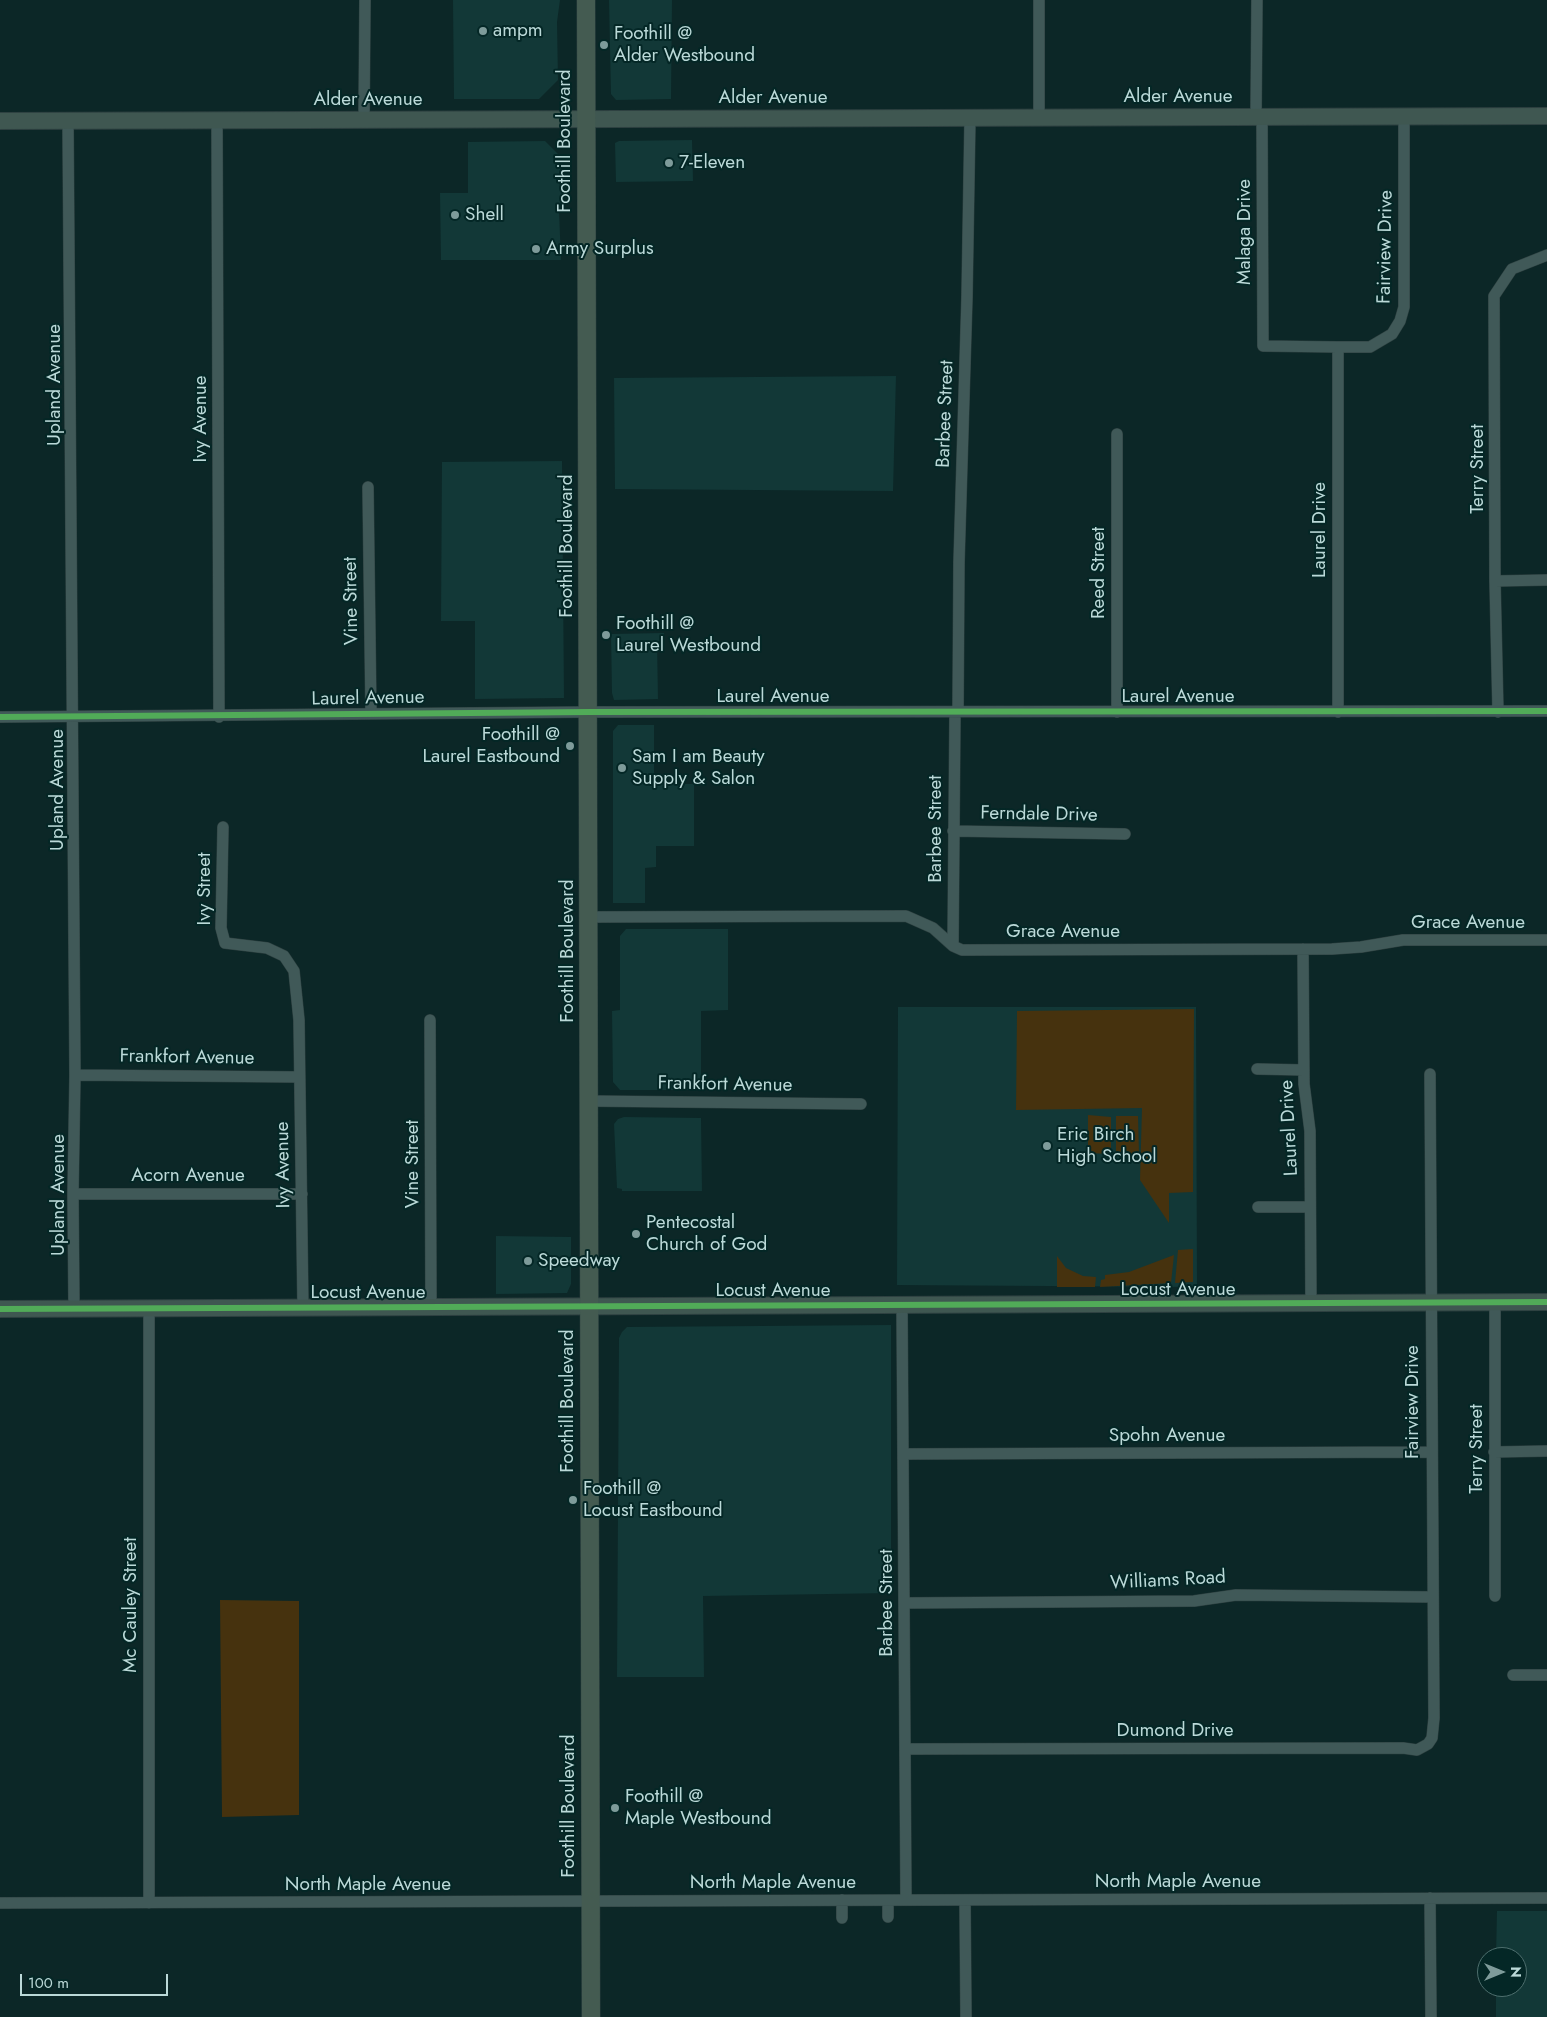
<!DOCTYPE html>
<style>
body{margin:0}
#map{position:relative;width:1547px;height:2017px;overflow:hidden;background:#0c2727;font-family:Jost,sans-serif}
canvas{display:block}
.north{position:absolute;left:1477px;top:1947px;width:50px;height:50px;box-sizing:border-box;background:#042726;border:1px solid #4d6e6d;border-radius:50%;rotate:90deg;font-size:14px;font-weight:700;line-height:20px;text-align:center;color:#bbd9d8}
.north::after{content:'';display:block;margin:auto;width:18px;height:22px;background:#7e9b9a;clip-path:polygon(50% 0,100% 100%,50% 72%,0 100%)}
.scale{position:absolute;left:20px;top:1974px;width:148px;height:22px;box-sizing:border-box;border:2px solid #bbd9d8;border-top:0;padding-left:6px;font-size:15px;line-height:18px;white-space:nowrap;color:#bbd9d8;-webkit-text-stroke:4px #042726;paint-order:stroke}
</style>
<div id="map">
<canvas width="1547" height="2017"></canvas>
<div class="north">N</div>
<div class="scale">100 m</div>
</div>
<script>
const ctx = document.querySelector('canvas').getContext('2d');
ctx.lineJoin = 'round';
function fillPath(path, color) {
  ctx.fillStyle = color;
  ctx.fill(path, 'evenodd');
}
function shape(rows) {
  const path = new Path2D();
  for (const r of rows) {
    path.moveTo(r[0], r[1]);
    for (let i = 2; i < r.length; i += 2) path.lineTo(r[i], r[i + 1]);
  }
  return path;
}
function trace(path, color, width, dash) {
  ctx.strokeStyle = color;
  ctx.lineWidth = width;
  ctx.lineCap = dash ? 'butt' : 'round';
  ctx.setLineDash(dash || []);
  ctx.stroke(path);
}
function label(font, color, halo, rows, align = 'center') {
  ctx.font = font + ' Jost,sans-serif';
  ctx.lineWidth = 4;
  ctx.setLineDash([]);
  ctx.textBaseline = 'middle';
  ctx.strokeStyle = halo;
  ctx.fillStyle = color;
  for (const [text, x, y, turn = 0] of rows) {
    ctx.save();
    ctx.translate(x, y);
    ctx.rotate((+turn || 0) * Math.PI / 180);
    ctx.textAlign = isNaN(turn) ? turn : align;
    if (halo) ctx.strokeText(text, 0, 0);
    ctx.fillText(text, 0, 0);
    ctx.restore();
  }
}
fillPath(shape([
 [453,0,560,0,557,22,558,80,539,99,454,99],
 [609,0,672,0,671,99,616,100,611,94],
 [692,140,693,181,616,182,615,143,619,141],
 [545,141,561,157,562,210,559,210,561,260,441,260,440,193,468,193,468,142],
 [896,376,893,491,615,489,614,378],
 [562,461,564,698,475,699,475,621,441,621,442,462],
 [664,633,664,641,657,641,658,699,614,700,612,693,611,634],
 [618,725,654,725,654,784,694,784,694,846,656,846,656,867,645,868,645,903,613,903,613,731],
 [626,929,728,929,728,1010,701,1011,701,1090,620,1090,613,1082,612,1011,620,1010,620,936],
 [898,1007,1196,1007,1197,1287,897,1285],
 [624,1117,701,1118,702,1191,622,1191,622,1189,617,1188,614,1124,618,1119],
 [496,1236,571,1237,571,1284,567,1293,496,1294],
 [891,1325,891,1593,703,1596,704,1677,617,1677,619,1338,622,1332,627,1327],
 [1497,1911,1547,1911,1547,2017,1496,2017,1496,1987,1517,1987,1517,1957,1496,1957]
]), '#123837');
fillPath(shape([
 [1194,1009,1193,1192,1169,1193,1169,1223,1140,1180,1142,1108,1016,1110,1017,1011],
 [1088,1115,1111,1117,1111,1154,1088,1153],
 [1116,1116,1138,1116,1139,1154,1116,1155],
 [1193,1249,1193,1282,1175,1283,1178,1250],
 [1174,1255,1171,1283,1100,1287,1101,1280,1105,1279,1105,1275,1129,1272],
 [1057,1256,1066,1268,1083,1276,1096,1277,1095,1287,1057,1287],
 [220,1600,299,1601,299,1815,222,1817]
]), '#46320e');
const street = shape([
 [1039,0,1039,118],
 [1256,117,1257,0],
 [1262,117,1263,346,1338,347,1370,347,1392,334,1400,321,1404,307,1404,116],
 [217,120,219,717],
 [364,120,365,0],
 [68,121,75,1075,73,1194,74,1309],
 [1117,434,1117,712],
 [368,487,371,714],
 [1495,581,1547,580],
 [958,712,959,562,967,297,970,118],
 [1338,712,1338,347],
 [1498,712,1495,581,1494,296,1512,269,1547,255],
 [0,717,589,712,1547,711],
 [223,827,221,928,225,943,267,948,284,956,294,971,299,1020,303,1309],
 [953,831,1125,834],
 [590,917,906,916,933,928,953,946,962,950,1332,949,1361,947,1403,940,1547,940],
 [953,946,955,712],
 [1303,949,1304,1084,1310,1131,1311,1305],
 [430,1020,431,1308],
 [1257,1069,1304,1070],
 [75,1075,299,1077],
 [589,1101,861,1104],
 [73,1194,302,1194],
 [1258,1207,1310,1207],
 [902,1306,906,1900],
 [1494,1452,1547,1451],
 [903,1454,1431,1452],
 [1495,1596,1495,1303],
 [905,1603,1194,1601,1236,1595,1432,1597],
 [1513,1675,1547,1675],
 [905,1749,1403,1748,1417,1750,1428,1744,1432,1738,1434,1718,1430,1074],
 [1430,1898,1431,2017],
 [965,1900,966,2017],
 [888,1901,888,1917],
 [0,1903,1547,1898],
 [149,1903,149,1308],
 [842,1918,842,1900]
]);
const secondary = shape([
 [0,121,1547,116],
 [0,1309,1547,1302]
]);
const primary = shape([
 [586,0,591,2017]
]);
trace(street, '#2e4141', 12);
trace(secondary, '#2e4141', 18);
trace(primary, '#2e4141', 19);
trace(street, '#405958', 11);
trace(secondary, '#3f5751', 16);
trace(primary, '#445b51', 18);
trace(shape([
 [0,717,589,712,1547,711],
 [0,1309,1547,1302]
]), '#51ab58', 6);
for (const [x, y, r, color] of [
 [483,31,5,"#7e9b9a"],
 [604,45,5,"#7e9b9a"],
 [669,163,5,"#7e9b9a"],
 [455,215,5,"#7e9b9a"],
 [536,249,5,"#7e9b9a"],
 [606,635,5,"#7e9b9a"],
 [570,746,5,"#7e9b9a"],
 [622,768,5,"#7e9b9a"],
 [1047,1146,5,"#7e9b9a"],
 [636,1234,5,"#7e9b9a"],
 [528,1261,5,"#7e9b9a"],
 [573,1500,5,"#7e9b9a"],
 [615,1808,5,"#7e9b9a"]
]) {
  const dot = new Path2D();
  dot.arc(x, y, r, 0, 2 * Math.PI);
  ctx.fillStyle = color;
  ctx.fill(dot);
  trace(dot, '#042726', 2);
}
label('19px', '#bbd9d8', '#042726', [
 ["ampm",493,31],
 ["Foothill @",614,34],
 ["Alder Westbound",614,56],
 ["7-Eleven",679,163],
 ["Shell",465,215],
 ["Army Surplus",546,249],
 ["Foothill @",616,624],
 ["Laurel Westbound",616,646],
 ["Foothill @",560,735,"right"],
 ["Laurel Eastbound",560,757,"right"],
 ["Sam I am Beauty",632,757],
 ["Supply & Salon",632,779],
 ["Eric Birch",1057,1135],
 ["High School",1057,1157],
 ["Pentecostal",646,1223],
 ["Church of God",646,1245],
 ["Speedway",538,1261],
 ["Foothill @",583,1489],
 ["Locust Eastbound",583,1511],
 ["Foothill @",625,1797],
 ["Maple Westbound",625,1819]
], 'left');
label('19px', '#bbd9d8', '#042726', [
 ["Alder Avenue",1178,97],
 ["Alder Avenue",773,98],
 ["Alder Avenue",368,100],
 ["Foothill Boulevard",565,141,-90],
 ["Malaga Drive",1245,232,-90],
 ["Fairview Drive",1386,247,-89],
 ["Upland Avenue",55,385,-90],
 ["Barbee Street",946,414,-88],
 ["Ivy Avenue",201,419,-90],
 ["Terry Street",1478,469,-90],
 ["Laurel Drive",1320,530,-90],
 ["Foothill Boulevard",567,546,-90],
 ["Reed Street",1099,573,-90],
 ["Vine Street",352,601,-91],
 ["Laurel Avenue",773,697],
 ["Laurel Avenue",1178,697],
 ["Laurel Avenue",368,699,-1],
 ["Upland Avenue",58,790,-90],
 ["Ferndale Drive",1039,815,1],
 ["Barbee Street",936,829,-90],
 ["Ivy Street",205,889,-90],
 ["Grace Avenue",1468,923],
 ["Grace Avenue",1063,932],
 ["Foothill Boulevard",568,951,-90],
 ["Frankfort Avenue",187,1058,1],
 ["Frankfort Avenue",725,1085,1],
 ["Laurel Drive",1290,1128,-93],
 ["Vine Street",413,1164,-90],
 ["Ivy Avenue",284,1165,-91],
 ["Acorn Avenue",188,1176],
 ["Upland Avenue",59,1195,-90],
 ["Locust Avenue",1178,1290],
 ["Locust Avenue",773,1291],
 ["Locust Avenue",368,1293],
 ["Foothill Boulevard",568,1401,-90],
 ["Fairview Drive",1413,1402,-90],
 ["Spohn Avenue",1167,1436],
 ["Terry Street",1477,1449,-90],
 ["Williams Road",1168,1581,-3],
 ["Barbee Street",887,1603,-90],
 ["Mc Cauley Street",131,1605,-90],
 ["Dumond Drive",1175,1731],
 ["Foothill Boulevard",569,1806,-90],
 ["North Maple Avenue",1178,1882],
 ["North Maple Avenue",773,1883],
 ["North Maple Avenue",368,1885]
]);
</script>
